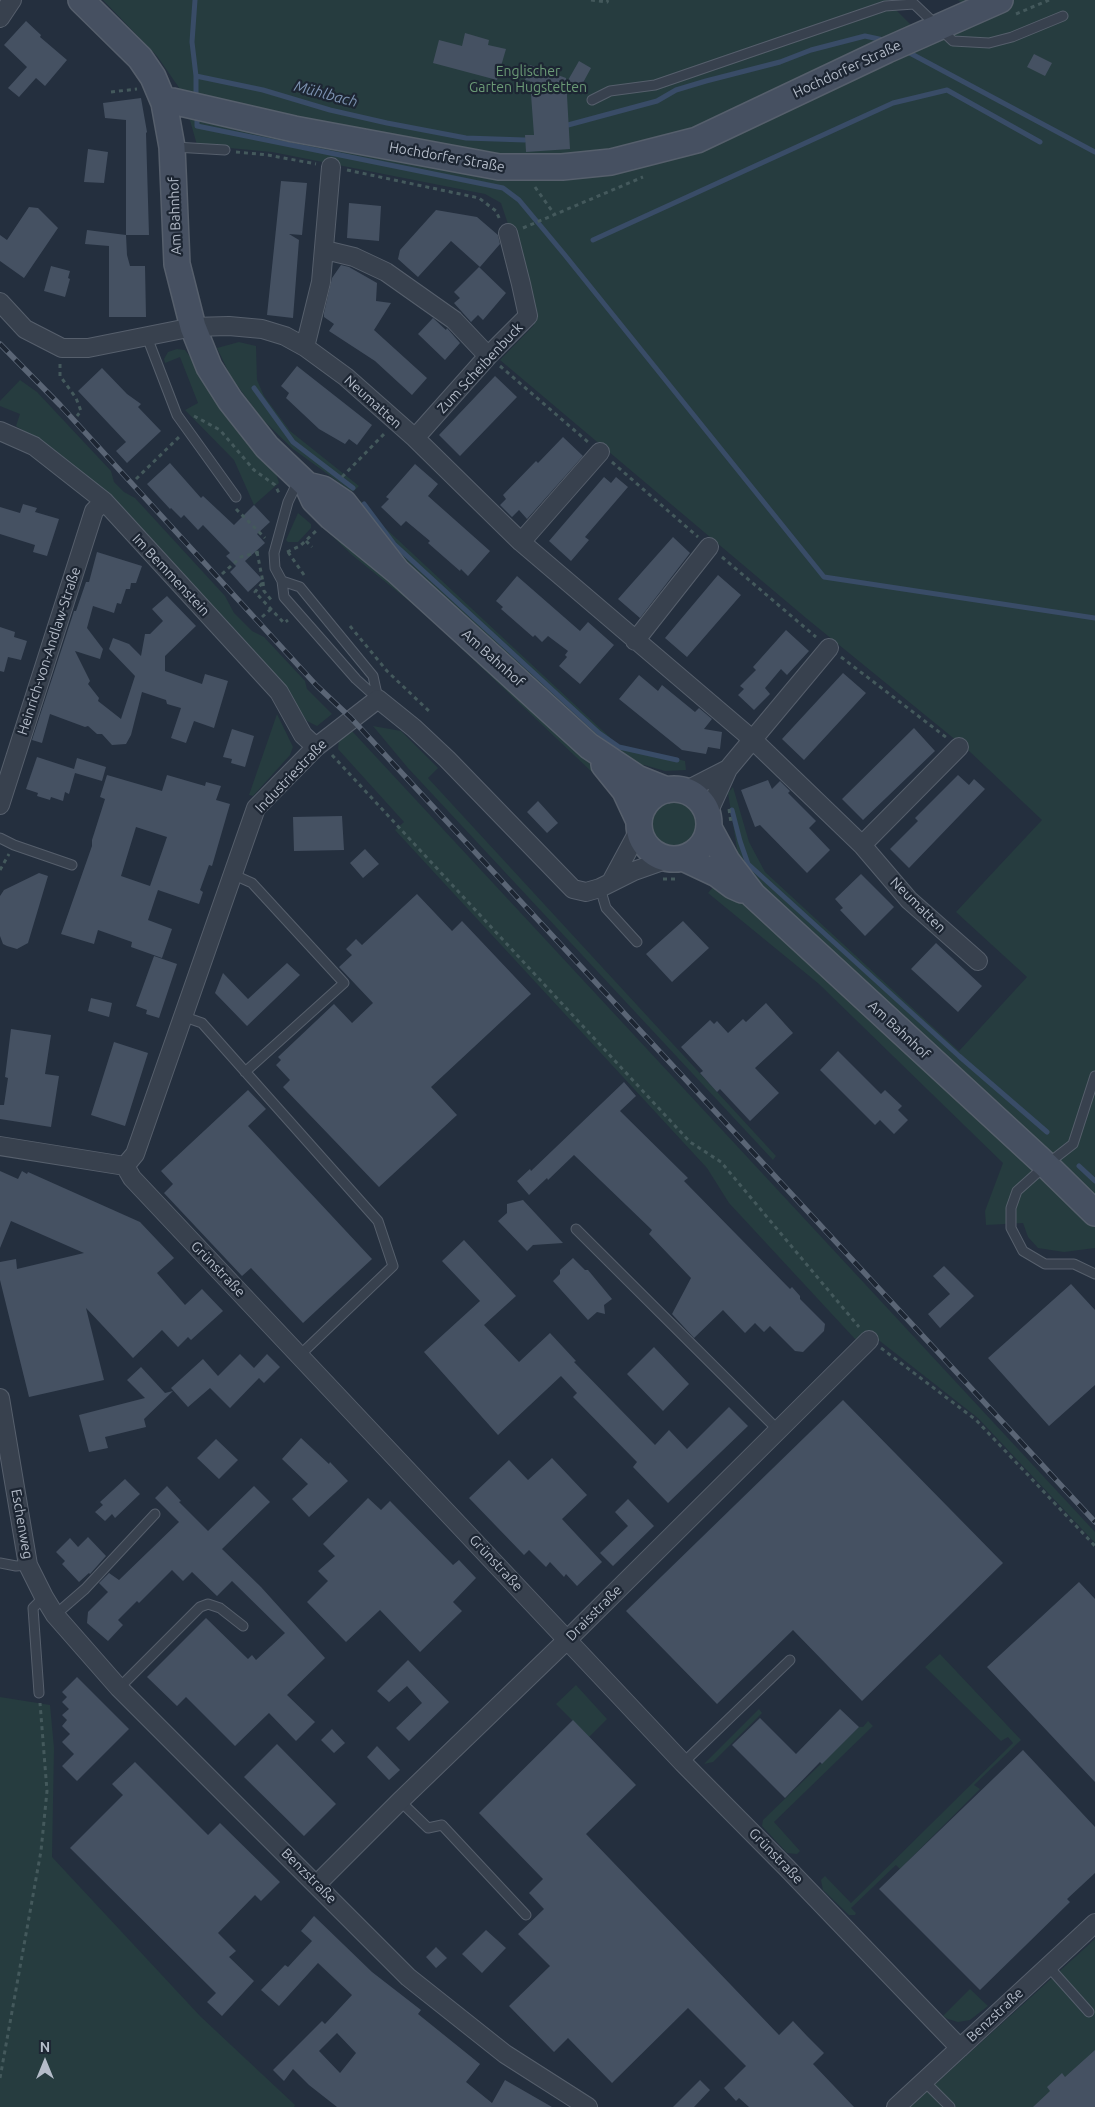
<!DOCTYPE html>
<meta charset="utf-8">
<style>
body{margin:0}
#map{position:relative;width:1095px;height:2107px;overflow:hidden;background:#242f3e;font-family:Ubuntu,sans-serif}
canvas{display:block}
.north{position:absolute;left:20px;top:2037px;width:50px;height:50px;-webkit-text-stroke:4px #1d2633;paint-order:stroke;rotate:0deg;font-size:14px;font-weight:700;line-height:20px;text-align:center;color:#b4bcc9}
.north::after{content:'';display:block;margin:auto;width:18px;height:22px;background:#b4bcc9;clip-path:polygon(50% 0,100% 100%,50% 72%,0 100%)}
</style>
<div id="map">
<canvas width="1095" height="2107"></canvas>
<div class="north">N</div>
</div>
<script>
const ctx = document.querySelector('canvas').getContext('2d');
ctx.lineJoin = 'round';
function fillPath(path, color) {
  ctx.fillStyle = color;
  ctx.fill(path, 'evenodd');
}
function shape(rows) {
  const path = new Path2D();
  for (const r of rows) {
    if (r.length === 3) {
      path.moveTo(r[0] + r[2], r[1]);
      path.arc(r[0], r[1], r[2], 0, 2 * Math.PI);
      continue;
    }
    path.moveTo(r[0], r[1]);
    for (let i = 2; i < r.length; i += 2) path.lineTo(r[i], r[i + 1]);
  }
  return path;
}
function trace(path, color, width, dash) {
  ctx.strokeStyle = color;
  ctx.lineWidth = width;
  ctx.lineCap = dash ? 'butt' : 'round';
  ctx.setLineDash(dash || []);
  ctx.stroke(path);
}
function label(font, color, halo, rows, align = 'center') {
  ctx.font = font + ' Ubuntu,sans-serif';
  ctx.lineWidth = 4.5;
  ctx.setLineDash([]);
  ctx.textBaseline = 'middle';
  ctx.strokeStyle = halo;
  ctx.fillStyle = color;
  for (const [text, x, y, turn = 0] of rows) {
    ctx.save();
    ctx.translate(x, y);
    ctx.rotate((+turn || 0) * Math.PI / 180);
    ctx.textAlign = isNaN(turn) ? turn : align;
    if (halo) ctx.strokeText(text, 0, 0);
    ctx.fillText(text, 0, 0);
    ctx.restore();
  }
}
fillPath(shape([
 [103,0,889,0,887,1,915,29,966,6,958,0,1095,0,1095,1248,1064,1252,1038,1248,1028,1237,1023,1223,986,1225,985,1211,1003,1163,819,984,708,893,735,862,738,855,728,793,733,787,749,842,765,872,959,1051,1027,977,956,912,1042,820,968,750,806,618,500,360,534,325,513,239,501,203,485,194,272,152,197,145,182,92,157,56],
 [239,342,256,346,257,380,264,396,290,431,359,486,354,491,351,491,293,449,262,419,231,377,217,348],
 [177,349,185,350,275,470,279,483,254,505,234,460,185,410,198,403,180,357,165,363,164,359,168,352],
 [20,380,37,392,111,471,114,482,124,492,135,498,225,596,234,613,252,631,264,637,305,681,307,689,332,714,317,726,307,721,295,705,99,488,69,461,16,426,20,414,0,406,0,401],
 [354,500,361,501,363,504,365,503,383,526,617,744,685,761,686,770,665,771,644,765,637,770,597,743,414,575],
 [298,513,311,524,311,528,298,542,288,542,286,540],
 [331,525,593,761,613,792,424,613,352,555,329,533],
 [277,714,293,747,290,755,253,796,249,795],
 [373,726,401,731,438,768,428,778,776,1156,773,1160,408,768],
 [352,731,1095,1532,1095,1543,978,1418,876,1338,855,1339,729,1203,707,1168,395,830,404,822,338,749,339,740],
 [675,824,27],
 [940,1654,1021,1740,974,1785,980,1789,900,1869,896,1865,851,1908,856,1913,855,1915,849,1915,823,1890,821,1880,825,1876,851,1903,1013,1743,1008,1737,1001,1741,925,1667],
 [576,1685,607,1719,589,1737,556,1704],
 [0,1697,50,1705,54,1748,52,1857,200,2016,295,2105,294,2107,0,2107],
 [759,1709,762,1713,713,1762,704,1764],
 [868,1721,873,1726,774,1822,800,1851,797,1854,787,1853,762,1826,763,1820,859,1727,863,1727],
 [1095,1939,1095,2107,911,2107,911,2106],
 [970,1989,988,2006,970,2020,958,2022,948,2019,943,2016]
]), '#263c3f');
trace(shape([
 [195,0,192,42,196,76,263,90,330,110,387,123,466,138,525,140],
 [906,51,1095,152],
 [196,76,196,99],
 [197,113,197,126,503,188,519,200,564,254,824,577,1095,618],
 [568,125,657,101,676,90,706,81,780,62,811,50,865,36,888,41],
 [593,240,893,103,947,90,1040,142],
 [254,388,293,442,353,488],
 [364,504,394,544,599,733,619,747,677,760],
 [732,810,740,841,748,864,959,1056,1047,1132],
 [1079,1166,1095,1181]
]), '#394c67', 5);
fillPath(shape([
 [26,21,41,35,40,37,67,60,45,86,36,78,19,97,8,88,27,67,4,45],
 [465,33,489,40,488,45,506,49,497,80,433,63,439,40,462,46],
 [1034,54,1052,63,1045,76,1027,67],
 [579,61,591,68,579,90,567,82],
 [530,65,566,78,570,149,526,152,525,135,534,135,530,81,525,80],
 [141,98,147,132,146,133,149,235,126,235,126,120,105,118,103,103],
 [88,149,108,152,104,183,84,182],
 [281,181,307,183,302,235,289,234,299,240,293,318,267,315],
 [349,203,381,206,379,241,347,238],
 [29,207,38,208,58,228,24,278,0,261,0,235,7,240],
 [436,210,477,217,498,235,500,244,480,267,451,241,418,277,398,259,400,250],
 [87,230,126,235,127,255,130,266,145,266,146,317,109,317,109,246,85,244],
 [341,265,349,267,377,283,376,301,391,303,374,330,427,378,412,395,375,361,329,331,334,324,324,317,324,313,332,278],
 [51,266,70,271,68,278,70,279,65,297,44,291],
 [479,267,506,293,483,320,478,315,471,322,454,303,460,298,454,292],
 [433,318,446,330,447,328,460,343,445,360,418,334],
 [297,366,372,425,357,445,349,439,345,444,319,429,286,398,289,393,281,386],
 [102,368,127,394,141,404,138,407,161,431,127,463,116,451,126,442,78,391],
 [495,376,517,397,460,456,439,435],
 [563,437,583,456,527,519,519,510,512,517,500,505,506,499,503,495,536,461,538,463],
 [170,463,201,498,203,496,234,525,254,505,270,522,257,534,265,543,245,561,262,579,248,592,230,572,236,566,226,556,230,553,203,525,198,530,184,515,181,518,171,508,170,509,147,484],
 [415,464,438,484,428,496,490,551,468,576,461,569,460,571,428,543,430,541,406,521,401,526,381,507,389,499,386,497],
 [604,477,611,483,616,477,628,487,585,537,589,540,571,561,549,541],
 [23,504,37,508,35,512,59,519,47,556,33,552,35,545,0,534,0,507,20,513],
 [673,537,690,553,640,618,618,599],
 [97,552,142,566,136,583,131,583,130,589,126,589,121,604,117,603,114,613,93,606,87,628,103,649,100,659,75,651,90,681,88,684,99,698,98,701,121,719,135,676,109,649,113,638,129,644,141,656,145,634,150,634,163,621,152,609,167,596,196,626,165,656,165,671,202,684,205,674,228,681,214,728,194,721,186,743,171,738,181,708,167,704,166,700,142,692,131,735,126,744,112,745,102,734,97,734,88,726,85,727,50,714,42,743,32,740,74,611,76,611,86,582,89,582],
 [718,575,741,595,687,657,665,638],
 [517,576,580,631,588,622,614,645,580,684,559,666,567,657,565,655,568,651,548,636,542,642,535,635,533,637,501,609,503,607,496,601],
 [0,627,15,632,14,637,27,641,21,660,8,657,4,672,0,671],
 [786,630,809,651,787,675,781,669,765,688,770,694,754,710,738,695,744,689,740,686,756,670,753,667],
 [843,673,866,693,804,760,782,739],
 [639,675,658,691,662,685,695,712,699,708,712,719,704,729,722,732,720,749,708,747,706,754,682,750,619,699],
 [914,728,935,751,863,820,842,799],
 [232,729,254,736,245,767,231,763,232,759,223,757],
 [37,757,74,769,77,758,106,767,102,781,75,773,69,794,65,792,63,801,51,797,50,800,37,796,38,793,26,789],
 [107,775,162,791,167,775,205,786,206,782,221,786,216,800,230,804,212,866,209,865,200,890,203,892,199,904,158,890,148,920,172,929,162,958,131,947,132,942,98,930,94,944,61,934,92,846,92,840,105,799,100,797],
 [136,827,167,837,150,886,121,876],
 [958,775,969,785,974,779,985,789,909,868,890,849,918,821,915,818],
 [768,780,772,789,780,781,790,791,788,793,816,821,809,828,830,850,807,873,760,825,755,827,741,790],
 [538,801,558,823,547,833,527,812],
 [342,816,344,850,294,851,293,817],
 [365,849,379,864,363,878,350,863],
 [39,873,48,876,28,943,17,949,7,946,3,944,0,936,0,896,4,890],
 [861,874,894,907,865,936,840,910,843,908,835,899],
 [417,894,452,931,462,921,531,994,431,1087,457,1115,379,1187,283,1087,290,1080,276,1065,281,1060,278,1057,334,1004,352,1023,373,1003,339,967,352,955,346,949,356,939,362,945],
 [683,921,709,948,672,982,646,954],
 [936,943,982,986,958,1012,911,969],
 [154,956,177,964,159,1018,146,1014,147,1010,136,1006],
 [287,963,300,975,247,1026,215,993,223,973,248,999],
 [91,998,112,1003,109,1017,88,1011],
 [766,1003,793,1033,755,1068,779,1093,750,1121,720,1089,717,1092,700,1073,703,1071,681,1047,710,1020,714,1024,717,1021,728,1033,743,1019,746,1022],
 [11,1029,51,1035,45,1074,59,1076,51,1127,0,1119,0,1105,4,1105,8,1078,5,1077],
 [114,1042,148,1053,125,1126,91,1115],
 [838,1051,881,1094,885,1090,902,1106,898,1110,908,1120,894,1134,880,1120,875,1125,820,1070],
 [624,1082,636,1096,620,1111,688,1178,684,1181,790,1289,792,1287,800,1296,800,1299,825,1324,824,1331,803,1352,795,1351,770,1326,764,1332,755,1323,745,1333,723,1310,694,1338,672,1314,691,1278,649,1234,652,1230,574,1155,548,1180,547,1178,529,1195,517,1181,530,1169,531,1171],
 [248,1090,266,1109,248,1126,372,1259,303,1323,251,1268,242,1276,164,1193,173,1184,161,1171],
 [0,1171,18,1179,22,1171,27,1174,28,1172,140,1222,174,1258,157,1273,185,1305,202,1289,223,1311,191,1340,188,1337,178,1347,162,1330,133,1358,86,1308,104,1380,29,1397,0,1280,0,1262,16,1259,17,1269,84,1253,11,1221,0,1248],
 [523,1200,536,1214,563,1243,533,1245,527,1251,498,1221,507,1213,507,1204],
 [464,1240,516,1296,484,1325,519,1362,550,1333,576,1361,574,1362,655,1445,669,1430,687,1449,729,1407,748,1426,668,1503,633,1467,637,1462,573,1397,577,1393,561,1376,498,1435,424,1352,480,1301,442,1261],
 [573,1258,585,1270,588,1270,612,1299,604,1305,605,1314,597,1312,588,1320,553,1281,560,1274,560,1270],
 [944,1266,974,1296,940,1328,928,1314,950,1294,933,1276],
 [1071,1284,1095,1310,1095,1385,1049,1426,988,1358],
 [654,1347,689,1384,663,1411,627,1374],
 [240,1354,254,1368,267,1354,280,1367,264,1383,259,1378,230,1408,210,1388,188,1407,171,1388,203,1359,218,1376],
 [141,1367,165,1393,173,1391,144,1419,146,1427,105,1437,108,1448,89,1452,79,1415,145,1398,127,1380],
 [843,1400,1003,1563,862,1701,793,1630,717,1704,626,1611],
 [301,1438,329,1464,330,1462,348,1481,309,1517,292,1499,308,1484,282,1459],
 [216,1439,238,1460,219,1479,197,1458],
 [552,1458,587,1495,562,1519,602,1562,577,1586,566,1574,564,1577,550,1562,546,1567,529,1550,524,1555,469,1498,509,1460,528,1480],
 [125,1479,140,1494,115,1518,112,1514,105,1521,95,1512,103,1505,100,1502],
 [167,1486,181,1501,179,1502,208,1531,254,1486,270,1502,222,1549,261,1587,325,1658,287,1695,315,1722,296,1741,269,1713,235,1746,186,1697,177,1706,147,1677,206,1618,248,1659,252,1655,256,1660,285,1633,232,1581,217,1596,192,1572,183,1581,172,1570,139,1603,137,1601,118,1620,123,1625,108,1641,87,1623,88,1612,108,1592,99,1583,109,1573,119,1580,179,1522,155,1498],
 [368,1498,381,1510,390,1501,453,1565,459,1560,476,1578,453,1602,462,1611,420,1652,380,1610,346,1642,307,1602,328,1581,318,1571,335,1556,323,1544],
 [628,1499,654,1526,613,1566,600,1553,628,1526,615,1512],
 [88,1537,106,1556,90,1574,89,1573,79,1582,62,1564,65,1561,56,1552,70,1538,78,1547],
 [1079,1582,1095,1599,1095,1782,987,1667],
 [408,1660,449,1702,409,1741,396,1728,422,1703,407,1686,389,1702,377,1691],
 [77,1677,129,1729,77,1781,62,1766,74,1754,62,1742,70,1734,62,1726,67,1720,62,1715,69,1709,62,1702,67,1697,62,1692],
 [840,1709,859,1727,822,1764,820,1762,785,1798,732,1745,760,1718,796,1754],
 [573,1720,636,1785,586,1834,779,2035,793,2021,807,2036,824,2053,813,2064,854,2107,749,2107,739,2098,736,2101,724,2088,746,2066,688,2008,612,2083,568,2038,554,2052,509,2006,550,1966,518,1934,544,1909,529,1893,543,1879,479,1813],
 [332,1729,345,1743,334,1753,321,1740],
 [277,1744,336,1804,304,1836,244,1777],
 [377,1746,400,1770,389,1780,367,1757],
 [1023,1750,1095,1827,1095,1873,1067,1899,1070,1902,980,1990,879,1889],
 [135,1762,208,1835,220,1823,280,1882,261,1901,255,1895,218,1933,236,1951,229,1957,254,1981,222,2016,207,2002,216,1993,70,1848,123,1795,112,1784],
 [314,1916,372,1972,421,2010,418,2014,480,2064,466,2082,492,2103,505,2080,552,2107,337,2107,309,2085,293,2069,284,2081,273,2070,322,2021,325,2024,352,1995,318,1963,279,2006,261,1990,285,1965,288,1967,312,1941,301,1931],
 [337,2033,356,2053,340,2073,319,2051],
 [486,1930,506,1948,482,1973,462,1954],
 [436,1947,447,1958,436,1968,426,1957],
 [1095,2050,1095,2107,1033,2107,1050,2091,1047,2087,1062,2073,1065,2077],
 [700,2080,710,2090,694,2107,673,2107]
]), '#455162');
const lane = shape([
 [911,1,953,41,989,43,1012,37,1063,16],
 [592,100,610,91,655,85,885,6,914,4],
 [175,147,225,150],
 [147,337,177,415,236,497],
 [299,479,288,502,274,553,275,568,282,581,284,597,356,679,378,699],
 [282,581,300,587,373,676,378,699],
 [0,838,14,845,72,865],
 [232,874,252,883,344,983,245,1072],
 [600,888,606,908,637,942],
 [182,1016,202,1023,378,1221,393,1266,300,1355],
 [1095,1076,1073,1144,1046,1165,1017,1191,1011,1208,1011,1228,1023,1251,1045,1264,1074,1264,1095,1274],
 [576,1229,778,1430],
 [0,1563,16,1566,28,1565],
 [55,1615,85,1589,155,1514],
 [119,1688,200,1607,208,1604,220,1608,243,1626],
 [39,1693,33,1608,44,1597],
 [683,1763,790,1660],
 [400,1801,428,1828,442,1825,526,1915],
 [1048,1966,1089,2012],
 [924,2081,950,2107]
]);
const street = shape([
 [0,18,12,0],
 [325,250,354,257,386,272,454,320,488,356],
 [0,302,25,329,62,348,88,348,193,327,229,326,262,329,285,336,305,347,346,377,415,438,521,542,752,739,862,845,909,900,978,961],
 [305,347,321,282,331,167],
 [0,431,34,446,104,501,279,692,303,735,316,747],
 [415,438,488,356,528,316,521,284,508,233],
 [521,542,600,452],
 [635,641,709,547],
 [685,791,728,769],
 [0,805,94,511,104,501],
 [708,813,728,769,829,648],
 [862,845,959,747],
 [611,882,639,830],
 [0,1146,125,1166],
 [125,1166,132,1178,683,1763,786,1867,960,2048],
 [125,1166,135,1154,256,808,316,747,378,699,414,728,447,759,573,889,586,892,600,888,634,871,668,859],
 [0,1398,28,1565,44,1597,55,1615,119,1688,408,1977,505,2054,588,2107],
 [317,1884,400,1801,568,1639,869,1340],
 [896,2107,1095,1923]
]);
const secondary = shape([
 [81,0,140,58,153,77,164,103,172,147,177,264,193,327,209,367,230,400,267,447,307,485,323,489,344,503,397,571],
 [164,103,172,101,294,129,499,167,562,167,611,162,697,140,887,50,1000,0],
 [308,487,314,500,331,517,397,571,589,746,637,778,667,790],
 [604,765,625,791,639,821],
 [674,824,35],
 [709,828,727,861,753,895,1046,1165,1095,1213],
 [683,858,717,874,733,886,742,890]
]);
trace(lane, '#565f6c', 11);
trace(street, '#565f6c', 20);
trace(secondary, '#565f6c', 28);
trace(shape([
 [591,0,607,2,608,0],
 [1016,14,1049,0],
 [111,92,137,89],
 [236,152,268,155,316,164],
 [347,170,479,198,496,211,500,220],
 [535,187,555,215],
 [523,228,643,177],
 [60,364,60,376,76,398,81,411,77,416],
 [500,366,588,442],
 [194,416,220,430,254,470,275,485,279,493],
 [612,462,698,537],
 [342,477,385,433],
 [136,479,179,437],
 [236,509,265,538],
 [306,541,312,547],
 [257,552,263,582,255,592,284,623,288,620],
 [287,552,300,546,316,531],
 [288,552,304,575],
 [722,557,816,637],
 [222,574,241,557,262,551],
 [263,582,264,591,272,601],
 [262,617,271,609],
 [350,626,387,671,430,712],
 [841,657,947,738],
 [332,755,690,1142,721,1162,859,1327],
 [729,809,731,823],
 [0,870,9,854],
 [663,879,677,879],
 [881,1348,976,1420,1095,1546],
 [0,2078,41,1851,47,1791,40,1703]
]), '#44595c', 3, [4, 4]);
trace(lane, '#38414e', 9);
trace(street, '#38414e', 18);
trace(secondary, '#465061', 25);
const rail = shape([
 [0,344,60,405,317,686,351,718,1095,1522]
]);
trace(rail, '#5a6575', 5.5);
trace(rail, '#1d2633', 4, [11]);
label('14px', '#b4bcc9', '#1d2633', [
 ["Hochdorfer Straße",847,69,-25],
 ["Hochdorfer Straße",447,157,10],
 ["Am Bahnhof",175,216,-92],
 ["Zum Scheibenbuck",480,368,-47],
 ["Neumatten",373,402,42],
 ["Im Bemmenstein",171,575,47],
 ["Heinrich-von-Andlaw-Straße",49,651,-72],
 ["Am Bahnhof",493,658,42],
 ["Industriestraße",291,776,-46],
 ["Neumatten",918,905,45],
 ["Am Bahnhof",899,1030,43],
 ["Grünstraße",218,1269,46],
 ["Eschenweg",22,1524,80],
 ["Grünstraße",496,1563,47],
 ["Draisstraße",594,1613,-45],
 ["Grünstraße",776,1856,46],
 ["Benzstraße",309,1876,45],
 ["Benzstraße",995,2015,-43]
]);
label('14px', '#6b9a76', '#1d2633', [
 ["Englischer",528,71],
 ["Garten Hugstetten",528,87]
]);
label('italic 15px', '#7c92b1', '#1d2633', [
 ["Mühlbach",326,94,15]
]);
</script>
